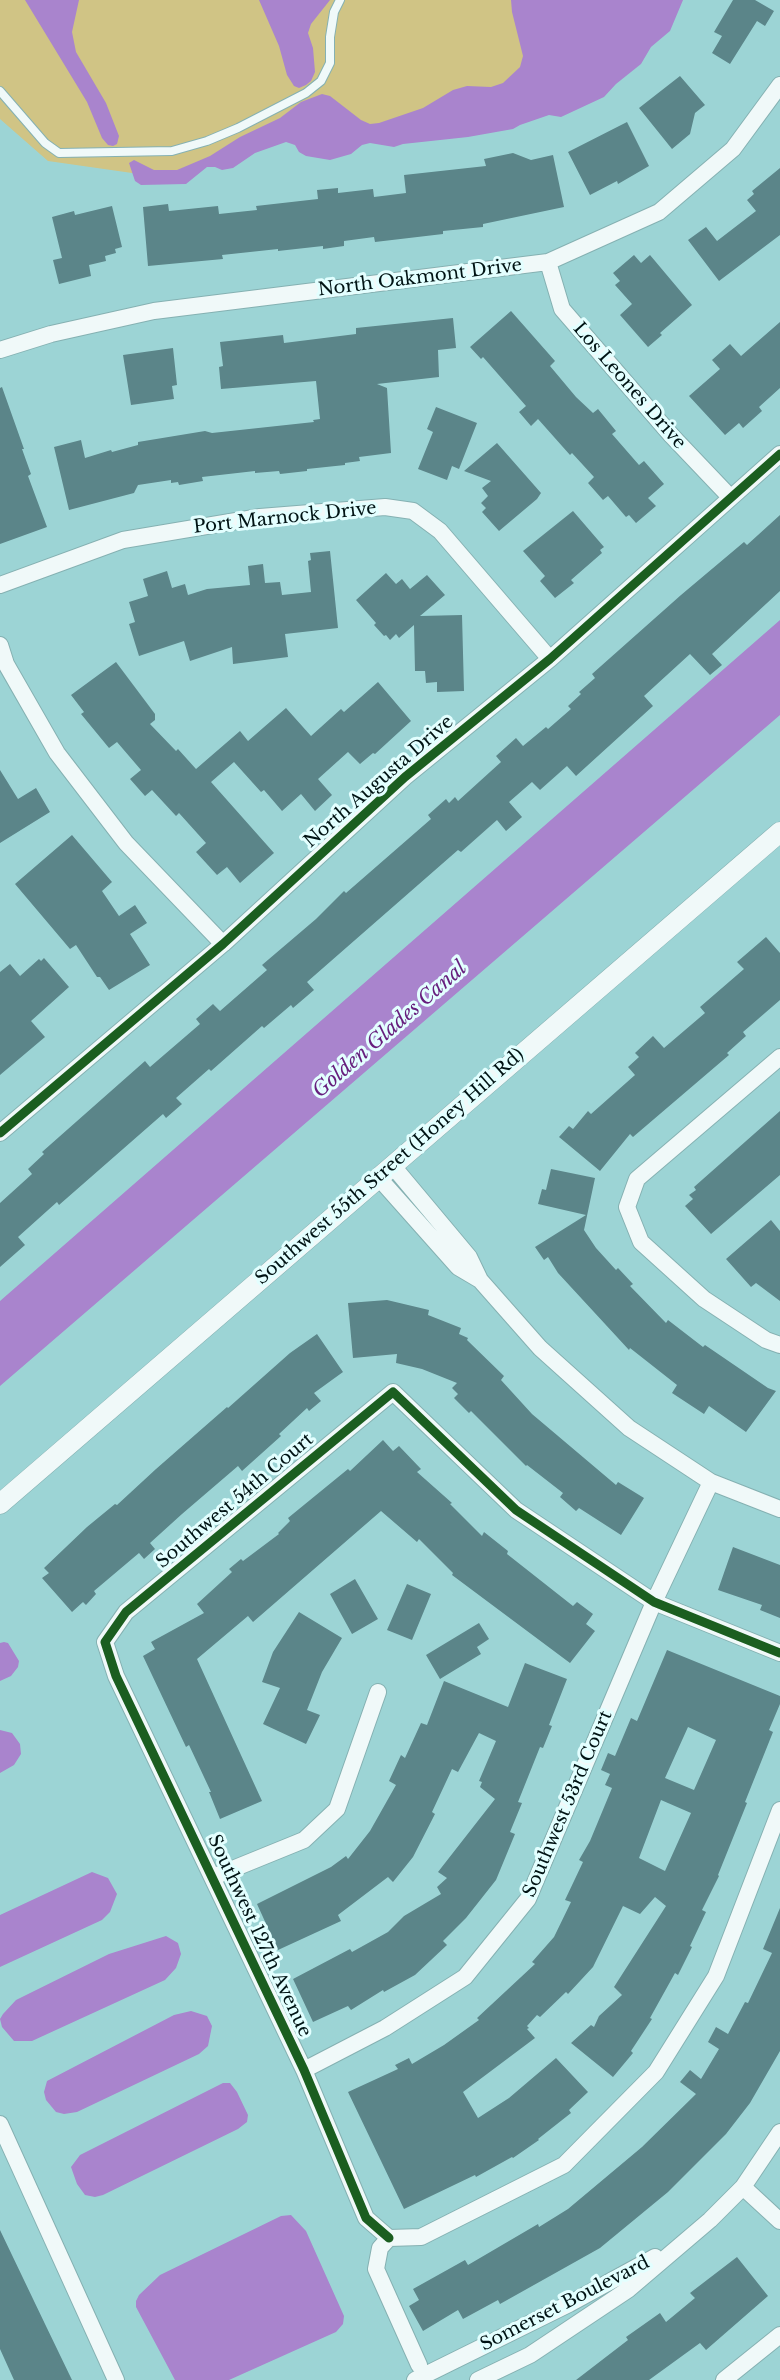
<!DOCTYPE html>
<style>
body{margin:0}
canvas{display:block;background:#9cd4d5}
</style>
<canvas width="780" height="2380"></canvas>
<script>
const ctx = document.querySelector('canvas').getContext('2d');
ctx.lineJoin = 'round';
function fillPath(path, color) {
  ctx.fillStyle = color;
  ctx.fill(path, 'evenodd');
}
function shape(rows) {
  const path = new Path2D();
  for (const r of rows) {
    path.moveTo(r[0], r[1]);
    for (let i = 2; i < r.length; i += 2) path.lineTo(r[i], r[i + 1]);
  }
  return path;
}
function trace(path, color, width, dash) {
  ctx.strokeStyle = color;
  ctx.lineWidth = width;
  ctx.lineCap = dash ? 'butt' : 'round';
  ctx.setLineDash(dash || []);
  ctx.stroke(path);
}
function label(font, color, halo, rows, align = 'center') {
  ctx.font = font + ' "Libre Baskerville",serif';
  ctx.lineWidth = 6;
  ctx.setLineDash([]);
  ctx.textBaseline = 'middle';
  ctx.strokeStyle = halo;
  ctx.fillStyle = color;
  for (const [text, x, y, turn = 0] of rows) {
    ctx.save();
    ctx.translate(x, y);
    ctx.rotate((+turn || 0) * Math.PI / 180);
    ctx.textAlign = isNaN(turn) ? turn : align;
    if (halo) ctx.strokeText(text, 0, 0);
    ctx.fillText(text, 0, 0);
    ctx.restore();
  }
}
fillPath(shape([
 [0,0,660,0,422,131,297,133,167,178,48,161,0,119]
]), '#d0c485');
fillPath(shape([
 [25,0,79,0,72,32,76,52,106,103,119,136,117,144,113,146,108,145,102,138,87,102],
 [259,0,330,0,311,24,308,33,313,48,315,72,311,81,306,85,299,88,294,86,287,75,279,46],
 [511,0,683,0,670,31,651,47,641,64,616,84,604,97,561,117,549,115,520,125,513,129,468,137,403,144,394,147,370,143,362,145,351,154,330,160,306,156,299,152,295,145,286,142,255,153,233,168,222,170,215,167,207,167,186,184,141,185,135,181,129,163,134,160,154,170,177,170,210,156,240,137,280,118,301,102,322,94,330,96,361,120,370,124,379,123,423,108,453,90,467,86,491,87,503,83,520,67,523,56,512,12],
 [780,620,780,715,0,1386,0,1301],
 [4,1642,8,1643,19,1661,18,1667,11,1676,0,1681,0,1643],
 [0,1730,12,1733,20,1744,21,1754,14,1765,0,1773],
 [92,1872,108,1878,117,1894,110,1912,102,1920,0,1967,0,1915],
 [166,1936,178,1943,181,1954,176,1968,165,1980,32,2041,14,2041,2,2027,0,2019,3,2014,16,2000,109,1954],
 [191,2011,207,2016,212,2026,208,2046,199,2054,77,2112,64,2114,56,2112,46,2100,44,2092,47,2081,174,2015],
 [223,2083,230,2083,237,2092,248,2115,247,2122,238,2129,103,2195,95,2197,85,2195,77,2184,71,2167,80,2155],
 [291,2215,306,2231,344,2316,343,2324,336,2332,229,2380,175,2380,136,2307,136,2301,139,2295,160,2275,281,2216]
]), '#a984cd');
fillPath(shape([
 [733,0,755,0,774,11,765,26,757,21,730,64,712,53,722,36,714,32],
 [680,76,705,105,695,113,690,134,672,149,639,108],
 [627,122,649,166,618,184,617,181,590,195,568,152],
 [513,153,531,160,553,155,564,207,483,224,483,227,443,231,443,234,375,242,374,237,344,241,344,246,323,249,323,246,278,251,278,249,222,255,223,259,148,266,143,207,168,204,169,211,218,206,219,214,257,210,256,206,318,199,317,190,338,188,338,193,373,189,374,197,406,193,404,175,486,166,484,159],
 [780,168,780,235,719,281,688,240,706,227,717,241,756,211,747,200,754,194,752,191],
 [112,206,122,247,115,249,116,253,105,256,106,261,89,265,91,276,59,284,53,260,62,258,52,217,74,211,75,215],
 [634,255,641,263,650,255,692,305,660,333,662,335,648,347,620,315,632,304,615,285,620,281,613,273],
 [511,311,555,361,550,366,576,397,593,413,598,409,616,431,612,434,639,465,644,461,664,484,648,498,656,506,636,523,629,515,626,517,608,496,603,500,588,483,594,477,572,453,570,455,538,419,531,426,519,412,526,406,483,357,481,359,470,347],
 [453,318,456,348,438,350,439,377,377,384,387,388,391,453,359,457,360,461,345,463,345,465,307,469,307,471,280,474,279,471,255,473,255,471,202,477,203,481,179,485,178,482,171,483,171,480,138,485,134,493,69,510,54,447,81,440,85,458,111,450,112,452,138,445,138,442,205,431,212,433,314,422,313,420,320,419,316,381,221,389,219,367,223,366,220,342,283,335,284,343,356,334,356,328],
 [780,322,780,388,759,407,762,411,743,428,739,423,725,435,689,396,720,369,712,360,730,344,741,356],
 [173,348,177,385,172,386,174,399,131,405,123,355],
 [2,387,24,449,22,449,31,474,28,476,47,527,0,544,0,388],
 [436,407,477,423,459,469,452,466,447,480,418,469,433,432,427,429],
 [497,443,541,493,537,499,499,531,482,512,486,508,481,503,488,496,482,488,491,481,464,471],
 [573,511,604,547,600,550,602,553,571,580,574,583,555,598,540,581,545,576,523,551],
 [780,515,780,591,712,654,722,665,710,675,690,654,644,696,653,706,576,776,567,766,540,790,532,782,509,802,522,817,506,831,497,820,461,852,458,850,307,982,314,990,293,1008,291,1005,264,1028,262,1026,211,1071,209,1069,176,1098,182,1104,166,1118,163,1114,59,1205,57,1202,18,1237,25,1245,0,1267,0,1203,32,1174,28,1169,44,1154,42,1152,145,1061,150,1067,200,1024,196,1019,213,1004,220,1011,267,970,262,965,316,919,344,891,346,893,431,819,428,815,446,799,449,803,455,797,458,801,501,762,496,756,516,738,523,746,546,727,548,729,571,709,568,706,581,694,579,692,595,678,592,674,681,595,744,542,747,545],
 [330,551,338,628,285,634,288,657,233,664,232,647,190,661,184,641,139,656,129,624,135,622,129,602,148,596,143,579,167,571,172,588,185,584,188,595,207,589,250,585,248,566,263,564,265,583,280,582,282,595,311,592,308,561,311,560,310,553],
 [386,573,396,584,402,579,410,589,427,575,445,595,420,616,462,615,464,691,437,692,437,682,426,683,425,671,415,671,414,625,399,638,396,634,390,640,386,635,384,636,374,625,376,623,356,600],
 [116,662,155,714,155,720,150,724,176,751,178,749,196,769,240,731,248,741,286,708,311,736,341,709,344,712,378,682,411,721,375,754,373,753,360,764,348,752,318,779,332,795,315,811,301,794,282,811,264,790,261,792,234,762,211,782,274,853,240,883,227,867,217,875,196,852,206,843,179,813,176,816,152,790,145,796,130,779,141,770,117,742,109,748,81,714,84,712,71,695],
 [0,770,18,799,36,788,50,812,0,843],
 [72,835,112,882,102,891,119,916,135,905,147,923,130,934,150,965,109,990,100,977,97,977,76,945,70,949,15,884],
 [766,937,780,953,780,1000,743,1032,746,1036,727,1053,729,1055,633,1137,630,1134,600,1171,559,1137,569,1126,573,1129,588,1111,591,1114,635,1075,628,1067,639,1057,635,1053,653,1036,664,1048,705,1013,700,1007,744,969,737,962],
 [44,958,69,987,31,1021,45,1037,0,1075,0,972,10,964,20,976,39,959,41,961],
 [780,1111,780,1175,711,1234,685,1206,693,1199,689,1195,696,1190,694,1187],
 [551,1169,595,1178,584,1230,596,1248,616,1270,618,1268,633,1284,630,1286,666,1323,668,1320,703,1347,705,1345,768,1388,776,1391,746,1432,709,1406,704,1414,672,1393,677,1385,630,1348,629,1350,558,1273,548,1257,544,1260,535,1247,586,1215,538,1204,542,1189,546,1190],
 [771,1220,780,1231,780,1301,756,1283,751,1287,726,1259],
 [387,1300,429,1310,428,1315,461,1328,459,1334,468,1338,467,1340,504,1376,501,1380,532,1414,616,1485,618,1482,644,1498,621,1535,579,1508,576,1511,560,1497,563,1493,527,1465,526,1466,471,1411,469,1413,454,1398,458,1394,452,1388,457,1383,422,1369,396,1363,397,1354,353,1358,348,1303],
 [317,1334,343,1372,314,1393,321,1401,309,1411,307,1408,279,1434,281,1436,242,1471,238,1466,182,1514,150,1543,155,1549,144,1559,139,1553,94,1591,96,1594,86,1605,83,1602,72,1612,42,1578,49,1573,44,1568,87,1527,115,1504,117,1505,156,1469,227,1407,228,1408,290,1353],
 [383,1440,393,1451,399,1446,421,1469,417,1472,452,1503,450,1504,482,1536,484,1532,508,1551,507,1554,573,1606,577,1602,593,1614,586,1624,595,1631,570,1663,452,1575,453,1573,419,1539,417,1542,381,1511,253,1622,248,1616,197,1659,262,1801,220,1819,209,1792,211,1792,189,1745,186,1747,143,1656,155,1649,151,1642,204,1613,197,1604,232,1572,229,1569,241,1559,243,1561,279,1534,278,1533,290,1521,288,1518,348,1469,350,1471],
 [733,1547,780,1565,780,1618,760,1610,762,1605,718,1590],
 [355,1579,378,1619,352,1634,330,1594],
 [407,1584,431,1594,412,1640,387,1630],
 [299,1612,342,1638,322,1672,307,1710,320,1715,306,1744,263,1724,280,1688,262,1682,273,1652],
 [479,1623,489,1639,477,1647,481,1654,440,1679,426,1655],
 [667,1650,780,1696,780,1704,769,1730,773,1732,745,1802,747,1803,718,1875,719,1876,702,1910,706,1912,690,1946,692,1947,678,1975,675,1973,650,2018,652,2019,631,2051,633,2053,613,2077,571,2043,591,2025,594,2027,599,2016,622,1995,614,1987,666,1906,655,1897,640,1914,623,1906,593,1967,568,1994,566,1992,540,2017,537,2015,527,2026,529,2028,527,2029,535,2038,463,2092,478,2118,509,2098,556,2058,588,2092,569,2110,571,2113,538,2139,539,2140,513,2158,512,2157,476,2177,475,2175,404,2209,348,2092,398,2069,395,2065,409,2058,412,2064,444,2045,479,2020,477,2018,535,1964,532,1962,554,1937,571,1902,565,1900,583,1862,579,1860,590,1841,612,1788,605,1785,610,1774,601,1770,608,1753,615,1756,631,1718,637,1721],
 [688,1727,716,1740,694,1790,665,1778],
 [661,1800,691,1813,665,1871,639,1858],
 [525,1663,567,1679,549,1725,552,1726,543,1748,540,1747,518,1802,522,1803,510,1832,515,1834,496,1880,466,1918,443,1941,447,1945,415,1975,384,1992,383,1990,351,2010,348,2006,313,2022,293,1979,350,1949,352,1952,388,1932,404,1916,441,1894,437,1887,447,1878,438,1872,495,1799,480,1787,482,1782,479,1781,496,1741,479,1733,458,1772,452,1769,432,1812,435,1814,413,1857,393,1882,388,1877,338,1915,341,1921,278,1950,257,1904,331,1867,346,1856,348,1859,370,1831,396,1785,389,1781,401,1755,405,1758,421,1723,427,1725,444,1681,508,1707],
 [780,1908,780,2051,750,2103,726,2134,668,2192,600,2248,500,2304,498,2300,463,2319,458,2310,423,2331,409,2306,419,2300,413,2289,465,2260,468,2265,538,2224,539,2227,568,2209,642,2147,696,2094,680,2082,690,2070,701,2079,719,2049,708,2042,716,2027,728,2034,745,2002,748,2003,772,1953,763,1949],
 [0,2230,45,2324,72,2380,14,2380,0,2349],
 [737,2257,768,2296,706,2350,700,2343,649,2380,576,2380,628,2340,626,2337,660,2313,666,2322,695,2298,690,2293]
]), '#5b8589');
const service = shape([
 [0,91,45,143,59,153,172,151,207,141,238,128,306,93,321,81,330,63,330,37,334,12,340,0]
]);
const minor = shape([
 [548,262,562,309,671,435,730,497],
 [0,350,51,334,154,311,548,262,659,212,733,149,780,85],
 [0,585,123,540,260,517,385,507,413,511,440,531,550,659],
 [0,645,6,664,57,753,126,843,223,944],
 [780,1057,637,1179,627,1207,641,1242,704,1299,766,1340,780,1345],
 [0,1133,223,944,405,777,550,659,780,454],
 [392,1165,469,1257,480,1280,540,1348,629,1428,711,1482,780,1509],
 [378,1177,458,1267,480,1280],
 [213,1877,304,1840,337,1809,378,1692],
 [304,2070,385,2028,465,1977,528,1899,654,1602,711,1482],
 [0,2124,116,2380],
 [743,2187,780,2221],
 [389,2238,366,2218,304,2070,116,1676,105,1642,126,1612,393,1392,516,1510,654,1602,780,1653],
 [389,2238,421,2237,564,2165,656,2072,716,1976,780,1810],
 [389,2238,380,2248,376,2269,419,2365],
 [415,2380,569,2304,655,2257],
 [478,2380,530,2355,629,2289,710,2220,743,2187,780,2132],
 [724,2380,780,2335]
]);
const tertiary = shape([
 [0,1504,780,832]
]);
trace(service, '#85b1b2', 10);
trace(minor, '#85b1b2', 18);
trace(tertiary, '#85b1b2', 21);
trace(service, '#f0f9f9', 8);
trace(minor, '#f0f9f9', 16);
trace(tertiary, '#f0f9f9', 20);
trace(shape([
 [0,1133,223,944,405,777,550,659,780,454],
 [389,2238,366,2218,304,2070,116,1676,105,1642,126,1612,393,1392,516,1510,654,1602,780,1653]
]), '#1b5e20', 9);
label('18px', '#001314', '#e3ffff', [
 ["North Oakmont Drive",420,278,-7],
 ["Los Leones Drive",629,386,49],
 ["Port Marnock Drive",285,518,-6],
 ["North Augusta Drive",379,782,-41],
 ["Southwest 55th Street (Honey Hill Rd)",390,1167,-41],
 ["Southwest 54th Court",235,1501,-40],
 ["Southwest 53rd Court",568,1804,-67],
 ["Southwest 127th Avenue",259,1936,65],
 ["Somerset Boulevard",565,2304,-27]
]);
label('italic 20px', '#661e7d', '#e3ffff', [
 ["Golden Glades Canal",390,1030,-41]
]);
</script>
